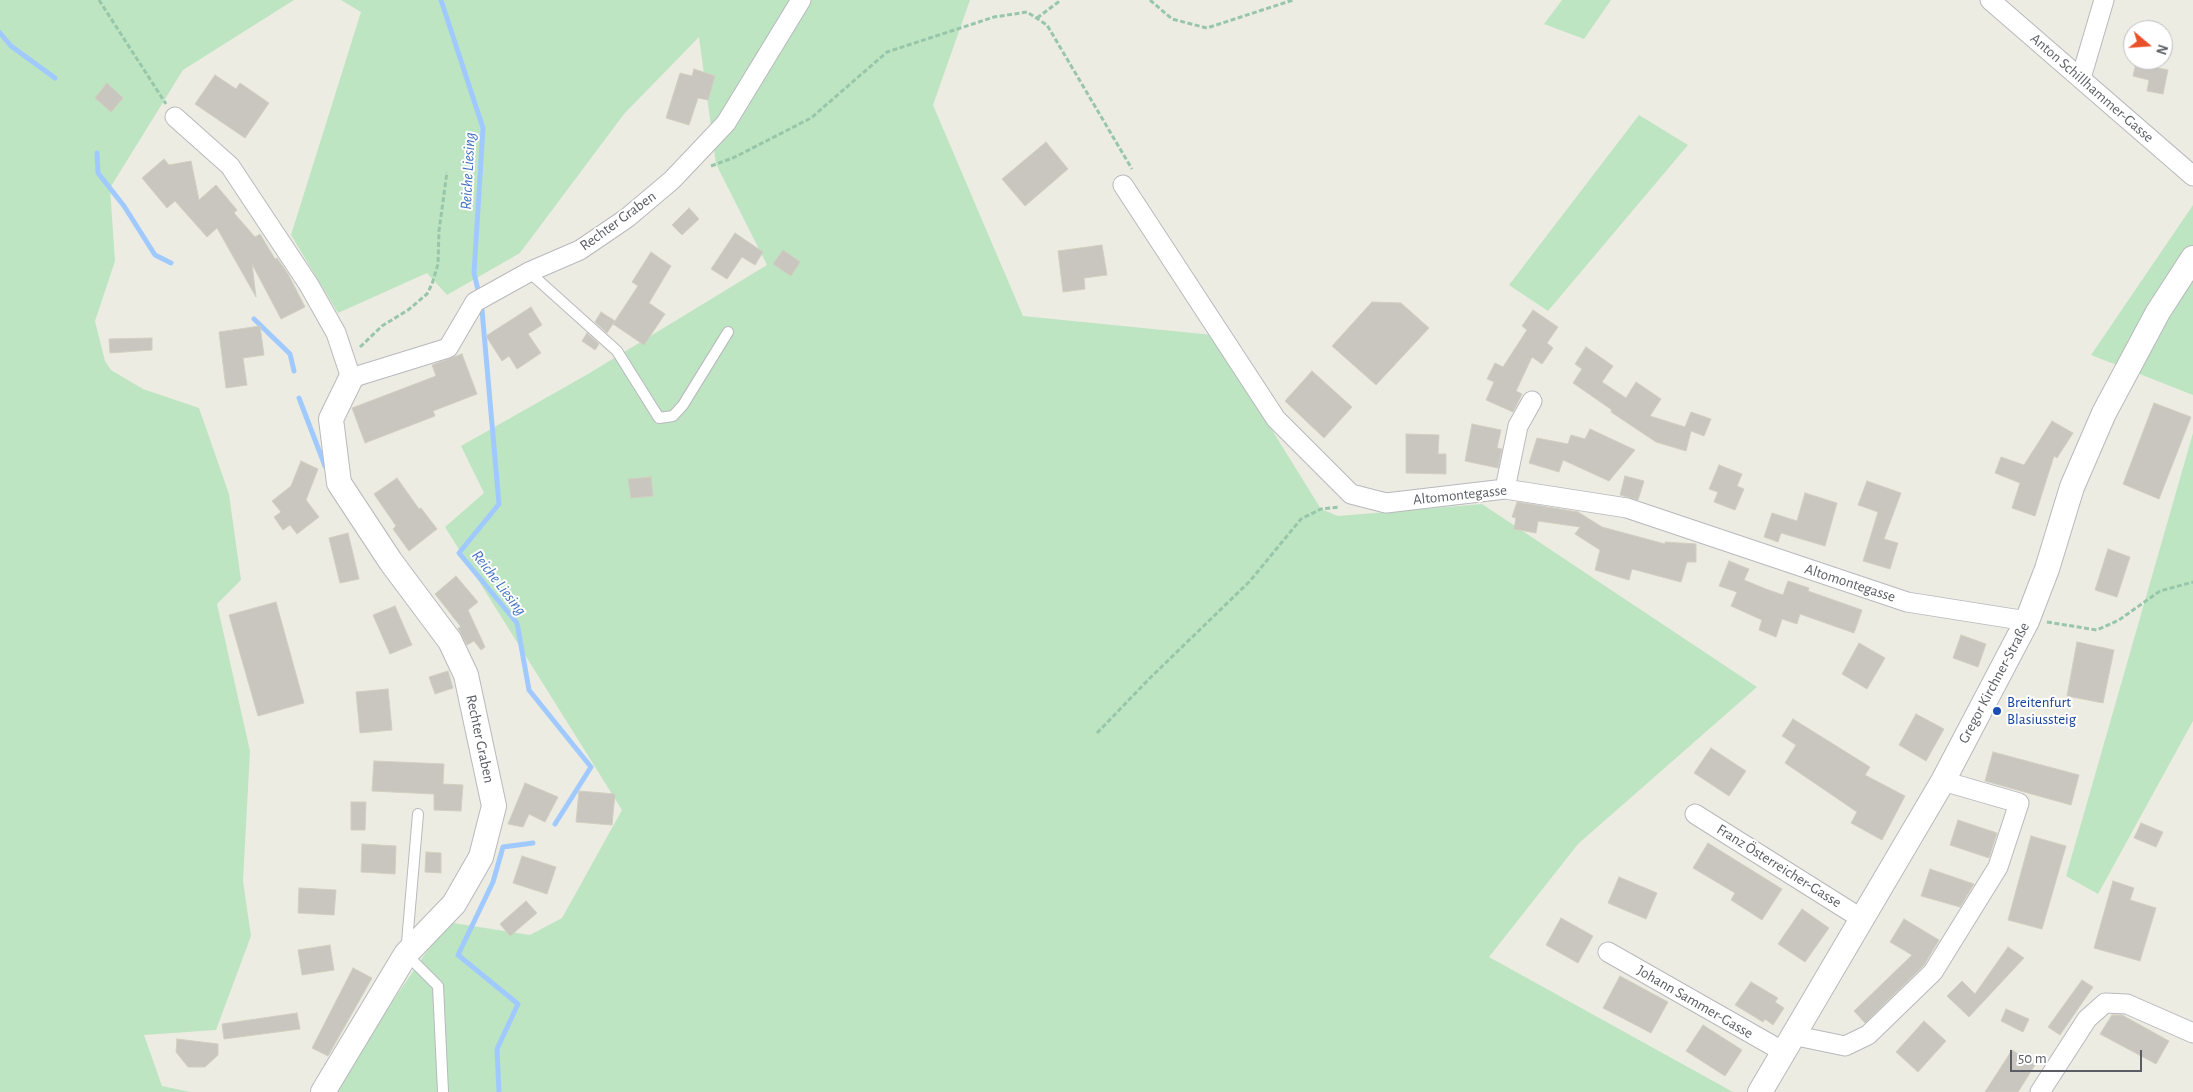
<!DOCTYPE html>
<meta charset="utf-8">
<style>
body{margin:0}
#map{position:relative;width:2193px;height:1092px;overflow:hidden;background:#edece2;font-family:"Alegreya Sans",sans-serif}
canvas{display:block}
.north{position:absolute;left:2123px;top:20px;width:50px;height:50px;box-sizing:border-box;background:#fff;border:1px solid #bdbec1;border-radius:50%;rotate:108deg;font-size:14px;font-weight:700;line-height:20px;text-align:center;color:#5a5d63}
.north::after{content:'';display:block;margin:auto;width:18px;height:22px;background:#e8512c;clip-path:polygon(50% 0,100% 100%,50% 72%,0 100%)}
.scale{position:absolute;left:2010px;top:1050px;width:132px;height:22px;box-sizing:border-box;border:2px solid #5a5d63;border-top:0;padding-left:6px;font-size:15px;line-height:18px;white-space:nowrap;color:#5a5d63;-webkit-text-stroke:4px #fff;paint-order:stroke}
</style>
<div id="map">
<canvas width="2193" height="1092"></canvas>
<div class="north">N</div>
<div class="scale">50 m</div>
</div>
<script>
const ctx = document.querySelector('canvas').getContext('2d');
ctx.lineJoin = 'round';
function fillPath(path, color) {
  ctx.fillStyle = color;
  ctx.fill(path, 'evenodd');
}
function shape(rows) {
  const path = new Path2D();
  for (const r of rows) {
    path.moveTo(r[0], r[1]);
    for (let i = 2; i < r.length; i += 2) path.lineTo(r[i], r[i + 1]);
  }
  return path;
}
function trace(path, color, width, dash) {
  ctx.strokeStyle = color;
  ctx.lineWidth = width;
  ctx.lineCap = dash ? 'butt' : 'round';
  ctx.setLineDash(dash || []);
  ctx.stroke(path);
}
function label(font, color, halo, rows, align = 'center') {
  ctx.font = font + ' "Alegreya Sans",sans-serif';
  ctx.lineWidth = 4;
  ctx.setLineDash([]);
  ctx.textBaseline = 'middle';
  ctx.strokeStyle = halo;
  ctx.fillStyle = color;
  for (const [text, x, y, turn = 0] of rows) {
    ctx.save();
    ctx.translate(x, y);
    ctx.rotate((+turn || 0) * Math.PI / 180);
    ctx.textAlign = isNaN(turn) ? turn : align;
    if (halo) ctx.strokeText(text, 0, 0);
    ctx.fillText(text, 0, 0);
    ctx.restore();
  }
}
fillPath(shape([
 [0,0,294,0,183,70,110,188,115,261,95,321,105,361,111,370,143,389,199,408,229,494,241,580,217,604,250,751,243,881,251,936,216,1030,144,1035,162,1086,190,1092,0,1092],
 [341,0,970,0,933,105,1023,316,1213,335,1321,509,1338,516,1482,504,1757,687,1578,844,1489,957,1733,1092,330,1092,447,922,530,935,562,918,622,810,445,527,484,493,461,446,588,374,767,265,716,164,699,37,624,114,520,253,447,295,427,273,338,313,291,235,361,12],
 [1562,0,1611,0,1584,39,1544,24],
 [1639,115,1688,145,1548,311,1509,285],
 [2193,205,2193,395,2091,355],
 [2193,433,2193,721,2098,894,2066,876]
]), '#bee5c2');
trace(shape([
 [441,0,483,128,474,273,478,290],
 [0,33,11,46,55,78],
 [97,153,98,173,124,206,155,255,171,263],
 [482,310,499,504,459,553,517,623,529,690,591,767,555,824],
 [254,319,290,354,294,371],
 [299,398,325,466],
 [499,1092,497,1049,518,1004,458,955,493,882,503,847,533,843]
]), '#a0caff', 5);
const building = shape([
 [2136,63,2168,70,2163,94,2147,91,2149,80,2133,76,2136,63],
 [694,69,715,76,708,100,698,98,689,125,666,118,680,73,692,76,694,69],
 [215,75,236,89,240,83,269,103,245,138,195,104,215,75],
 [107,83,123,98,111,112,95,98,107,83],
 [1046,142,1068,169,1025,206,1002,179,1046,142],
 [164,159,169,165,191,161,199,200,216,185,237,210,234,213,255,237,260,234,275,259,277,258,288,274,305,307,281,319,252,264,256,297,217,228,207,237,175,201,167,208,142,178,164,159],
 [689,208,699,219,682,235,672,225,689,208],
 [735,233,763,252,755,265,742,257,727,279,711,269,735,233],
 [1102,245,1107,275,1084,278,1085,289,1063,292,1058,251,1102,245],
 [783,250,800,262,791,276,773,264,783,250],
 [651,252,671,266,649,303,665,314,644,345,613,324,638,286,632,282,651,252],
 [1372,302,1401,303,1429,328,1376,385,1332,346,1372,302],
 [531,307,542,325,528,334,541,353,517,369,509,356,502,361,486,336,531,307],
 [1533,310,1558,327,1547,343,1553,348,1542,364,1532,357,1516,391,1522,394,1513,412,1486,400,1494,382,1487,379,1495,363,1503,367,1527,330,1522,326,1533,310],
 [601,312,615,321,607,333,595,322,601,312],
 [260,326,264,355,243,358,247,385,226,388,219,332,260,326],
 [587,333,599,344,595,350,582,341,587,333],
 [152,338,152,350,110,353,109,339,152,338],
 [1586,347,1613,366,1602,382,1626,398,1636,382,1661,399,1650,416,1685,427,1691,412,1711,419,1704,436,1691,431,1686,451,1656,442,1611,412,1612,410,1573,383,1582,369,1575,364,1586,347],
 [462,354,477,394,433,411,435,416,365,443,352,408,436,376,432,365,462,354],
 [1312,371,1352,407,1324,438,1285,401,1312,371],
 [2154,403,2191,417,2159,499,2123,484,2154,403],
 [2052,421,2073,433,2057,458,2054,456,2035,516,2012,508,2020,483,1995,473,2001,457,2024,465,2052,421],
 [1472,424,1501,430,1497,448,1502,449,1498,468,1465,461,1472,424],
 [1590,429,1635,450,1609,481,1563,460,1559,472,1529,463,1537,438,1568,444,1571,435,1585,439,1590,429],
 [1406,434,1439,435,1438,454,1446,454,1446,474,1406,473,1406,434],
 [301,461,318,469,306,500,319,517,297,534,290,525,283,530,274,517,281,512,272,501,291,486,301,461],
 [1719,465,1742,474,1737,486,1744,489,1735,510,1714,502,1718,492,1709,489,1719,465],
 [1625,476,1644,481,1638,500,1620,495,1625,476],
 [651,477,653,496,631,498,628,479,651,477],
 [397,478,419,509,421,508,437,529,409,551,393,529,396,526,374,494,397,478],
 [1867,481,1901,493,1884,539,1898,543,1890,569,1863,561,1878,512,1858,505,1867,481],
 [1805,493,1837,503,1825,546,1781,533,1778,542,1764,537,1772,513,1797,521,1805,493],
 [1517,502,1578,512,1602,527,1665,544,1665,542,1696,544,1696,562,1687,562,1681,582,1632,569,1629,580,1595,570,1600,550,1575,534,1580,527,1538,521,1536,533,1514,529,1516,518,1512,517,1517,502],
 [348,533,359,579,340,583,329,538,348,533],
 [2108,549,2130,557,2117,597,2095,590,2108,549],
 [1729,561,1749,569,1744,580,1766,589,1783,595,1788,581,1809,588,1808,591,1862,610,1854,633,1800,614,1797,624,1782,619,1776,637,1759,630,1762,620,1731,606,1737,592,1719,586,1729,561],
 [456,576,478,602,468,610,485,647,481,650,474,641,467,645,458,628,461,627,435,594,456,576],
 [276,602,304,703,258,716,229,615,276,602],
 [395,606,412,645,390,654,373,615,395,606],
 [1961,635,1986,644,1978,667,1953,658,1961,635],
 [2077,642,2114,650,2103,703,2067,696,2077,642],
 [1859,643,1885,658,1867,689,1842,674,1859,643],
 [448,671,453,688,435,694,429,677,448,671],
 [388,689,392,730,360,733,356,692,388,689],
 [1916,714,1944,729,1926,761,1899,745,1916,714],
 [1793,719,1870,767,1865,775,1905,796,1882,840,1851,823,1857,812,1785,763,1796,745,1782,736,1793,719],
 [1711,748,1746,771,1729,796,1694,773,1711,748],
 [1993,752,2079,775,2071,805,1985,781,1993,752],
 [374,761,444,764,443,784,463,785,461,811,434,810,434,794,372,791,374,761],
 [525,783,558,797,545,822,529,814,523,827,508,824,525,783],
 [579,791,615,794,612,825,576,822,579,791],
 [351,802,366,802,365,830,351,830,351,802],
 [1958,820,1997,833,1989,858,1950,845,1958,820],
 [2141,823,2163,832,2156,847,2134,838,2141,823],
 [2031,836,2066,846,2042,929,2008,920,2031,836],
 [1708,843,1782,889,1762,920,1731,900,1735,893,1693,868,1708,843],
 [362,844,396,846,395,874,361,872,362,844],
 [426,852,441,853,441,873,425,872,426,852],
 [522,856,556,867,547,894,513,883,522,856],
 [1930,869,1974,884,1960,907,1921,896,1930,869],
 [1619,877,1657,893,1646,919,1608,903,1619,877],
 [2113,881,2134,888,2130,900,2156,908,2140,961,2094,948,2113,881],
 [299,888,336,890,334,915,298,913,299,888],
 [526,901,537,913,510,936,500,924,526,901],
 [1802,909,1829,928,1805,962,1778,944,1802,909],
 [1561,918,1593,936,1578,963,1546,945,1561,918],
 [1904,919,1939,940,1924,965,1865,1023,1854,1011,1912,955,1890,942,1904,919],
 [330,945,334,970,302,975,298,950,330,945],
 [2008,947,2024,958,1969,1017,1947,996,1962,981,1975,994,2008,947],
 [353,968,372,978,328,1056,312,1048,353,968],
 [1620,976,1668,1002,1651,1033,1603,1008,1620,976],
 [2082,980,2093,987,2060,1035,2048,1027,2082,980],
 [1751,982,1778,998,1775,1002,1784,1008,1773,1025,1765,1019,1763,1022,1735,1005,1751,982],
 [2006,1009,2029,1019,2023,1032,2001,1021,2006,1009],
 [297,1013,300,1029,224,1039,222,1024,297,1013],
 [2112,1015,2122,1015,2169,1041,2156,1064,2100,1034,2112,1015],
 [1924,1021,1946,1041,1918,1072,1896,1052,1924,1021],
 [1703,1025,1742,1050,1725,1076,1686,1051,1703,1025],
 [177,1039,218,1044,218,1055,205,1067,188,1067,176,1052,177,1039],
 [2012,1050,2035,1065,2018,1092,1985,1092,2012,1050]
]);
fillPath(building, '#c8c6bf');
trace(building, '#d2cec0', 1);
const service = shape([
 [529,272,617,351,659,418,673,416,683,405,728,332],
 [418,814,406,954,438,986,443,1092]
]);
const minor = shape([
 [1990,0,2193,176],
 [2081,78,2104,0],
 [175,117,230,166,309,285,336,333,351,378,448,348,475,302,529,272,580,250,627,218,672,180,726,123,801,0],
 [1123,185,1276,419,1351,494,1386,503,1505,489,1627,508,1907,602,2027,621],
 [1505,489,1518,426,1532,401],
 [1695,814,1862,919],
 [1608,952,1782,1051],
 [1792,1035,1845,1046,1868,1035,1933,972,1998,867,2019,803,1943,781],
 [2040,1092,2087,1019,2105,1003,2127,1004,2193,1033]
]);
const tertiary = shape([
 [323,1092,406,954,454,904,481,857,494,806,466,675,450,641,391,562,339,483,331,419,351,378],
 [1760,1092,1943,781,2027,621,2047,569,2072,487,2104,413,2158,312,2193,258]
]);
trace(service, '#b7b9be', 12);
trace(minor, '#b7b9be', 21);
trace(tertiary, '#b7b9be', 26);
trace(shape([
 [99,0,166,104],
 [1150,0,1172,19,1207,28,1293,0],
 [1037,18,1061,0],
 [711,166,735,157,811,118,887,52,994,17,1027,12,1047,25,1132,169],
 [360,347,382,326,408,310,427,294,432,284,438,264,439,231,447,172],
 [2047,622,2097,630,2119,620,2160,591,2193,582],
 [1097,733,1150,678,1250,581,1301,519,1321,509,1340,507]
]), '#97c6aa', 3, [5, 2.5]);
trace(service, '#fff', 10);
trace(minor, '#fff', 19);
trace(tertiary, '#fff', 24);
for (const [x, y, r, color] of [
 [1997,711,5,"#1a4fb4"]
]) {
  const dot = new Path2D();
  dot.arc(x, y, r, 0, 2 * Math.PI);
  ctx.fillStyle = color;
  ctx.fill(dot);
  trace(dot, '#fff', 2);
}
label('15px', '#5a5d63', '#fff', [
 ["Anton Schillhammer-Gasse",2092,88,41],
 ["Rechter Graben",618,221,-36],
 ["Altomontegasse",1460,495,-6],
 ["Altomontegasse",1850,583,18],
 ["Gregor Kirchner-Straße",1994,683,-62],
 ["Rechter Graben",480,739,78],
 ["Franz Österreicher-Gasse",1779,866,32],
 ["Johann Sammer-Gasse",1695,1002,30]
]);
label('15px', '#164399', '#fff', [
 ["Breitenfurt",2007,702],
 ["Blasiussteig",2007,719]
], 'left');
label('italic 16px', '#4372c2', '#fff', [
 ["Reiche Liesing",468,171,-87],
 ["Reiche Liesing",499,583,52]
]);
</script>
